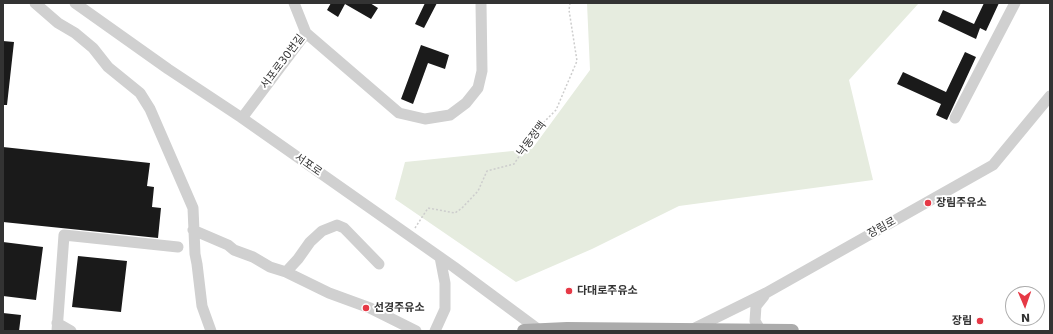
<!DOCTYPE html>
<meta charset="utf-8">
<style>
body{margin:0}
#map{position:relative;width:1053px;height:334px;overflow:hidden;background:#fff;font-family:"DejaVu Sans",sans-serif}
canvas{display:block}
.frame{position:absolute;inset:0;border:4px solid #333;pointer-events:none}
.north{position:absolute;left:1005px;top:286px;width:40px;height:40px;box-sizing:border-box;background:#fff;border:1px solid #adadad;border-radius:50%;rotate:178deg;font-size:11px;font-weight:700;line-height:16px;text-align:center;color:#333}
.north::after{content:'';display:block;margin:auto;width:14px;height:18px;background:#e63946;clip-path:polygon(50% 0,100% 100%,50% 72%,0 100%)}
</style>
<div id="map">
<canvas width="1053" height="334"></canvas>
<div class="frame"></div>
<div class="north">N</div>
</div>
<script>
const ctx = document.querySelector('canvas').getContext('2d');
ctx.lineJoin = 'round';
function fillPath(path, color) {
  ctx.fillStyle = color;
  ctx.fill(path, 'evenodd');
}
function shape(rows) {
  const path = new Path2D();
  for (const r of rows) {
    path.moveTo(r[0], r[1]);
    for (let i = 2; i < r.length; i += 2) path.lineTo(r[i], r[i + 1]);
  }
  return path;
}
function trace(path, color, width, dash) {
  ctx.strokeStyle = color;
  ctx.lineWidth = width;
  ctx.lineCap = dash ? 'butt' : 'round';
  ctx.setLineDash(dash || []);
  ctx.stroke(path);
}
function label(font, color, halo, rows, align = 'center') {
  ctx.font = font + ' "DejaVu Sans","Noto Sans KR",sans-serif';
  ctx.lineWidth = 4;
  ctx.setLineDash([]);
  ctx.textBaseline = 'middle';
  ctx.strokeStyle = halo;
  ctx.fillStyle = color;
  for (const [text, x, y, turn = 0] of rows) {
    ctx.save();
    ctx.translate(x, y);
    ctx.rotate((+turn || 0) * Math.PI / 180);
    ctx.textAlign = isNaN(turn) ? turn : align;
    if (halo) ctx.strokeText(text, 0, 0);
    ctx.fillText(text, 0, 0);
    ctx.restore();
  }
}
fillPath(shape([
 [587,3,919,3,849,80,873,180,679,206,592,249,516,282,395,199,405,162,532,149,590,70]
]), '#e6ecdf');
fillPath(shape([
 [331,3,370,3,378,8,371,19,345,4,338,17,327,10],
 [425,3,437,3,424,28,415,24],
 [984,3,999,3,986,31,980,28,976,39,938,21,943,10,974,24],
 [3,41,14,42,7,105,3,105],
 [421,45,449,55,445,69,428,63,413,104,401,99],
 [965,52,976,57,947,120,936,115,941,104,897,84,903,72,946,92],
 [3,147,150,163,147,186,154,187,152,207,161,208,158,238,3,222],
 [3,242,43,247,36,300,3,296],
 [78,256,127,261,121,312,72,307],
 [3,313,21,315,19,331,3,331]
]), '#1a1a1a');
trace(shape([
 [415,228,428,208,455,213,462,208,478,191,487,171,514,164,537,129,556,110,577,61,569,10,570,3]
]), '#cdcdcd', 1.5, [2, 2]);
trace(shape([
 [35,3,58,23,75,33,93,48,108,67,140,93,150,109,193,208,195,254,197,264,202,306,211,331],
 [75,3,168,69,242,118,454,267,539,330,540,331],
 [306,33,399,113,425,119,450,115,466,103,478,88,482,71,481,3],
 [242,118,306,33,294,3],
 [955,118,1015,3],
 [193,230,228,245,234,250,253,257,270,267,286,272,329,293,370,308,416,331],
 [286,272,298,259,310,242,322,231,337,225,344,228,379,264],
 [57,323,71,331],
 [693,329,766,293,993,165,1050,96],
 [57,331,64,235,178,247],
 [435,331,445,309,445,283,440,257],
 [761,331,755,321,756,306,764,296]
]), '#d0d0d0', 11);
trace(shape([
 [524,331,567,329,792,331]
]), '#ababab', 14);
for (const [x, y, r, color] of [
 [928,203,4,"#e63946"],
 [569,291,4,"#e63946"],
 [366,308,4,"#e63946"],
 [980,321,4,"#e63946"]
]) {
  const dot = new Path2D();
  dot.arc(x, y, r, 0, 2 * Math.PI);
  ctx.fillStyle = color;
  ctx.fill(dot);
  trace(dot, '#fff', 1.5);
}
label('11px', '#333', '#fff', [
 ["서포로30번길",283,62,-53],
 ["낙동정맥",532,139,-53],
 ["서포로",308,165,35],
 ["장림로",882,228,-29]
]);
label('bold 11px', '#333', '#fff', [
 ["장림주유소",936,203],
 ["다대로주유소",577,291],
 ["선경주유소",374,308],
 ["장림",972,321,"right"]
], 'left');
</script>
